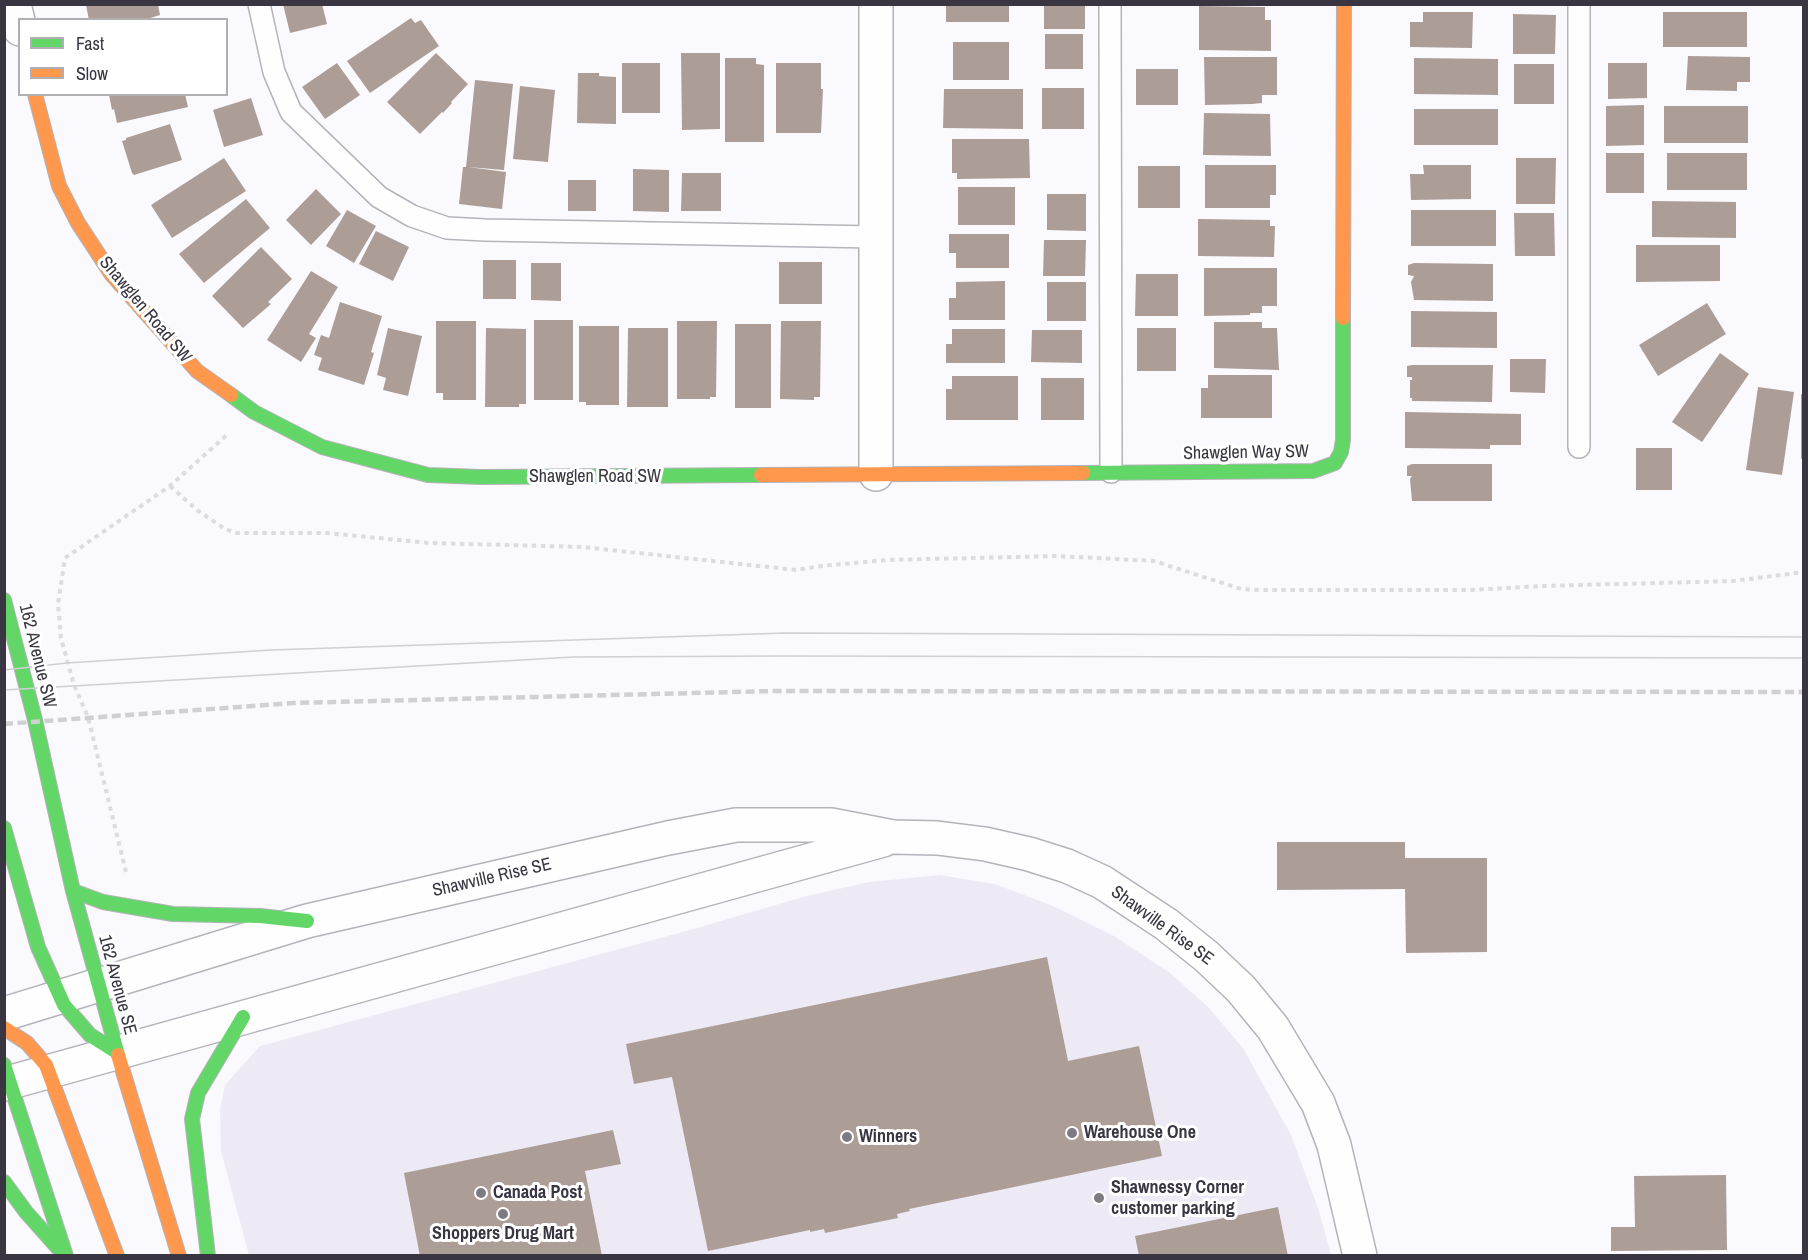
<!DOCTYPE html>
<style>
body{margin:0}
#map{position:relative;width:1808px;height:1260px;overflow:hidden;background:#faf9fd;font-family:"Archivo Narrow",sans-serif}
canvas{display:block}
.frame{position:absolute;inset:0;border:6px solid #393642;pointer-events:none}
.legend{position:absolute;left:18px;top:18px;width:210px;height:78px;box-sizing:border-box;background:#fff;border:2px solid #b0afb3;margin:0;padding:8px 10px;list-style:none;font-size:18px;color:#393642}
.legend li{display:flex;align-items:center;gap:12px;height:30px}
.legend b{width:30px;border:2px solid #b0afb3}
</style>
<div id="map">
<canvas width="1808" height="1260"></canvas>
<div class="frame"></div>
<ul class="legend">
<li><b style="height:8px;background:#63d668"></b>Fast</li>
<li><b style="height:8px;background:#ff974d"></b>Slow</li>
</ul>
</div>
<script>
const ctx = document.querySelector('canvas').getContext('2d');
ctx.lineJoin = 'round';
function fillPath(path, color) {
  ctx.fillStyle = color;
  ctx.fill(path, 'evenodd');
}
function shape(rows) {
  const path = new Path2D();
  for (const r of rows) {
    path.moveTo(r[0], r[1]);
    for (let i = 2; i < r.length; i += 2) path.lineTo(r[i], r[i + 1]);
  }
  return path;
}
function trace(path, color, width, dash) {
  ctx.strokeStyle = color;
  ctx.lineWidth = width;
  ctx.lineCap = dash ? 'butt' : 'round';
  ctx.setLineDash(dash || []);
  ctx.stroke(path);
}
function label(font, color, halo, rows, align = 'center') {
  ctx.font = font + ' "Archivo Narrow",sans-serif';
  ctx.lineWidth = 6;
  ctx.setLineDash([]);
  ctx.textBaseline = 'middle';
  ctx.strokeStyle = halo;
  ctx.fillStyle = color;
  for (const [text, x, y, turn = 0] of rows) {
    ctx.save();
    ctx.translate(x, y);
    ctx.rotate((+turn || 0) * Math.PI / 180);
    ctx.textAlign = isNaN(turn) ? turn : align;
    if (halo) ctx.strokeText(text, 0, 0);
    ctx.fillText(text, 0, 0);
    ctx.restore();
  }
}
fillPath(shape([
 [940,875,995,884,1053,906,1114,936,1170,973,1208,1007,1243,1048,1291,1135,1319,1211,1331,1255,249,1255,221,1151,220,1109,225,1085,260,1046,690,930,803,897,869,882]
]), '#edeaf5');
fillPath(shape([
 [283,4,322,4,327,24,290,33],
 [946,4,1009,4,1009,22,946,22],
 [1044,4,1085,4,1085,29,1044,29],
 [86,5,158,5,160,15,144,20,89,20],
 [1199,6,1265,7,1265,20,1271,20,1271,51,1199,50],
 [1423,12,1473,12,1472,48,1410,47,1410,22,1423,22],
 [1663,12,1747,12,1747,47,1663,47],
 [1513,14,1556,15,1555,54,1513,54],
 [411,18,415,23,421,20,439,46,370,93,347,61],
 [1045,34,1083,34,1083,69,1045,69],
 [953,42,1009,42,1009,80,953,80],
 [436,53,468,84,451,102,452,103,443,113,442,112,420,134,387,102],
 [681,53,720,53,720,129,682,130],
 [1688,56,1750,57,1750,82,1737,82,1737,91,1686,90],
 [1204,57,1277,57,1277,95,1262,95,1262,103,1252,104,1205,105],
 [725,58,756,58,756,64,764,65,764,142,725,142],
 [1414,58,1498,59,1498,95,1414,94],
 [337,63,360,95,325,119,302,87],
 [622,63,660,63,660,113,622,113],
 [776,63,821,63,821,89,823,89,821,133,776,133],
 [1608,63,1647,63,1647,98,1608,99],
 [1514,64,1554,64,1554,104,1514,104],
 [1136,69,1178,69,1178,105,1136,105],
 [578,73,599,73,599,76,616,77,616,124,577,123],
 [475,80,513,84,504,170,468,167,506,172,502,209,459,204,463,167,466,167],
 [520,86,555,90,548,162,513,159],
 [1042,88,1084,88,1084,129,1042,129],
 [944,89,1023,89,1023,129,943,128],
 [111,94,185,94,188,107,117,123,114,109,112,110,109,95],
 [251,98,263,135,224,147,213,110],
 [1644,105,1644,145,1606,146,1606,106],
 [1664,106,1748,106,1748,143,1664,143],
 [1414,109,1498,109,1498,145,1414,145],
 [1204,113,1270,114,1271,156,1203,155],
 [170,124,182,160,134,175,132,173,122,141,126,140,126,138],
 [952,139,1029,139,1030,178,957,179,957,173,952,173],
 [1606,153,1644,153,1644,193,1606,193],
 [1667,153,1747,153,1747,190,1667,190],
 [224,158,246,191,172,238,151,205],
 [1516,158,1556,158,1555,204,1516,204],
 [1205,165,1276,165,1276,195,1270,195,1270,208,1205,208],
 [1423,165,1471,165,1471,199,1411,200,1410,174,1424,174],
 [1138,166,1180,166,1180,208,1138,208],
 [633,169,669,170,669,212,633,211],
 [682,173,721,173,721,211,681,211],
 [568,180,596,180,596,211,568,211],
 [958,187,1015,187,1015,225,958,225],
 [316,189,341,214,311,245,286,220],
 [1047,194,1086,194,1086,231,1047,230],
 [246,199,270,228,204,283,179,254],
 [1652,201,1736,202,1736,238,1652,237],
 [347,210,376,226,354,263,326,246],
 [1411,210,1496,210,1496,246,1411,246],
 [1514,213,1554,213,1555,256,1515,256],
 [1198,219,1270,220,1270,226,1275,226,1274,257,1198,256],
 [376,231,409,247,393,281,359,264],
 [949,234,1009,234,1009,268,956,268,956,253,949,253],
 [1044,240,1086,240,1085,276,1043,276],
 [1636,245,1720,245,1720,281,1636,282],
 [261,247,292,279,268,302,271,304,243,328,212,296],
 [483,260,516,260,516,299,483,299],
 [779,262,822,262,822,304,779,304],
 [531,263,561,263,561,301,531,300],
 [1414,263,1493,264,1493,301,1414,300,1411,282,1414,276,1408,275,1408,265],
 [1204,268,1277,268,1277,306,1262,306,1262,313,1250,313,1250,315,1204,316],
 [311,271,338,287,309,334,316,338,301,362,267,340],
 [1136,274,1178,274,1178,316,1135,316],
 [1005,281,1005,320,949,320,949,298,956,298,956,282],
 [1047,282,1086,282,1086,321,1047,321],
 [340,302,382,316,371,352,374,353,364,385,318,370,322,358,314,355,321,335,329,338],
 [1707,303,1726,334,1658,376,1639,345],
 [1411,311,1497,312,1497,348,1411,347],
 [534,320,573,320,573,400,534,400],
 [436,321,476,321,476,400,443,400,443,393,436,393],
 [677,321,717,321,716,397,710,397,710,399,677,399],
 [781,321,821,321,820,397,814,397,814,400,780,399],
 [1214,322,1262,322,1262,328,1277,328,1279,370,1214,368],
 [735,324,771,324,771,408,735,408],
 [579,326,619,326,619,405,586,405,586,402,579,402],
 [388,328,422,336,408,396,383,390,386,378,377,375],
 [486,328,526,329,526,404,519,404,519,407,485,407],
 [628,328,668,328,668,407,627,407],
 [1137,328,1176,328,1176,371,1137,371],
 [952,329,1005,329,1005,363,946,363,946,344,952,344],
 [1032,330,1082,330,1082,363,1031,362],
 [1720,353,1749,374,1702,442,1672,422],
 [1510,359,1546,359,1545,393,1510,392],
 [1412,365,1493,365,1492,402,1412,401,1412,398,1410,398,1410,380,1412,380,1412,377,1407,377,1407,366],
 [1208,375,1272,375,1272,418,1201,418,1201,388,1208,388],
 [952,376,1018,376,1018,420,946,420,946,389,952,389],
 [1041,378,1084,378,1084,420,1041,420],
 [1758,387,1794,392,1782,475,1746,470],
 [1801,394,1804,394,1804,458,1801,459],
 [1405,412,1521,414,1521,445,1490,445,1490,449,1405,448],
 [1636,448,1672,448,1672,490,1636,490],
 [1412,464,1492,464,1492,501,1412,501,1410,479,1412,476,1407,476,1407,466],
 [1277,842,1405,842,1405,858,1487,858,1487,952,1406,953,1405,889,1277,890],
 [1047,957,1068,1061,1139,1046,1162,1156,909,1209,910,1211,897,1214,898,1218,825,1233,824,1229,810,1232,810,1230,708,1251,672,1077,634,1084,626,1044],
 [613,1130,621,1164,585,1171,602,1256,420,1256,404,1173],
 [1726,1175,1727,1250,1611,1251,1611,1227,1635,1227,1634,1176],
 [1278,1207,1288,1256,1139,1256,1135,1236]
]), '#ac9d97');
const lane = shape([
 [259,4,274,72,291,112,379,197,412,216,447,228,485,230,875,237],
 [1110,4,1111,472],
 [1579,447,1579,4]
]);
const street = shape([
 [14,4,20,29],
 [876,4,876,474],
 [4,1014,307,921,668,838,736,825,831,825,893,837,937,838,985,844,1029,854,1067,866,1102,882,1166,924,1206,956,1241,989,1273,1028,1318,1103,1334,1145,1360,1256],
 [4,1084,883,840]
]);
const fast = shape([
 [231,395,254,412,322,447,428,475,481,477,761,475],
 [1083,473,1313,471,1335,463,1341,452,1343,440,1343,318],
 [4,600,35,720,73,891,118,1055],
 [4,828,38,947,64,1005,90,1035,117,1052],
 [73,891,103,902,173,914,260,916,307,921],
 [4,1065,66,1256],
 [4,1182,26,1212,58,1248],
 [208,1256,192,1119,198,1093,243,1017]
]);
const slow = shape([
 [35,94,59,186,78,223,112,275,197,371,231,395],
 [1343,318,1344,4],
 [761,475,1083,473],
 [4,1028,27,1043,46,1065,117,1256],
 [118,1055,179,1256]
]);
trace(lane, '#b5b3ba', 24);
trace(street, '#b5b3ba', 36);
trace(fast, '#b5b3ba', 16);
trace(slow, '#b5b3ba', 16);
trace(shape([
 [170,486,197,510,225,529,236,533,327,533,429,543,583,547,796,570,821,566,887,560,1057,556,1154,561,1241,589,1260,590,1469,590,1543,586,1733,581,1804,572],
 [126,872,88,717,74,685,61,638,58,604,65,558,170,486,228,434]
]), '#dcdcde', 4, [4.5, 4.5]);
trace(lane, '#fefeff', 21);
trace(street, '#fefeff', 33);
trace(fast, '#63d668', 14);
trace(slow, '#ff974d', 14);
trace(shape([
 [4,670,67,663,271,650,786,633,1804,637],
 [4,690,573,657,781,656,1804,658]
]), '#d0cfd2', 1.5);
trace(shape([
 [4,724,294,703,774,691,1804,692]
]), '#d0cfd2', 4.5, [9, 4.5]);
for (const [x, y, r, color] of [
 [1072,1133,6,"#7d7a83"],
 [847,1137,6,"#7d7a83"],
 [481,1193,6,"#7d7a83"],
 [1099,1198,6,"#7d7a83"],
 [503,1214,6,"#7d7a83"]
]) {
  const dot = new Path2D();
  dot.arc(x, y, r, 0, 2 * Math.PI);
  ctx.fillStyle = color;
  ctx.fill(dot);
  trace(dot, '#fff', 2);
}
label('18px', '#393642', '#fff', [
 ["Shawglen Road SW",145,310,50],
 ["Shawglen Way SW",1246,453,-1],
 ["Shawglen Road SW",595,477],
 ["162 Avenue SW",37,656,76],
 ["Shawville Rise SE",492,878,-13],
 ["Shawville Rise SE",1162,926,36],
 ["162 Avenue SE",117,985,75]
]);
label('bold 18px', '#393642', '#fff', [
 ["Warehouse One",1084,1133],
 ["Winners",859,1137],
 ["Shawnessy Corner",1111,1188],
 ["customer parking",1111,1209],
 ["Canada Post",493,1193],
 ["Shoppers Drug Mart",503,1234,"center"]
], 'left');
</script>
